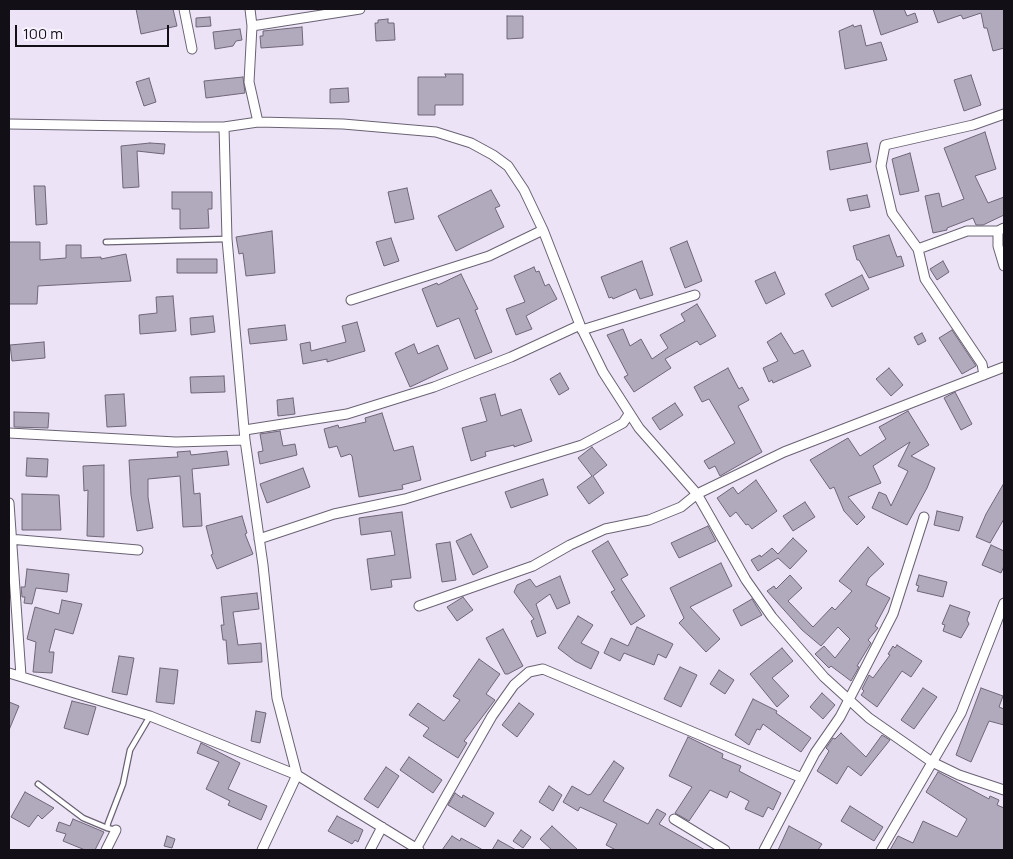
<!DOCTYPE html>
<style>
body{margin:0}
#map{position:relative;width:1013px;height:859px;overflow:hidden;background:#ece3f7;font-family:Manrope,sans-serif}
canvas{display:block}
.frame{position:absolute;inset:0;border:10px solid #120f16;pointer-events:none}
.scale{position:absolute;left:15px;top:25px;width:154px;height:22px;box-sizing:border-box;border:2px solid #120f16;border-top:0;padding-left:6px;font-size:15px;line-height:18px;white-space:nowrap;color:#120f16;-webkit-text-stroke:4px #f7f2fe;paint-order:stroke}
</style>
<div id="map">
<canvas width="1013" height="859"></canvas>
<div class="frame"></div>
<div class="scale">100 m</div>
</div>
<script>
const ctx = document.querySelector('canvas').getContext('2d');
ctx.lineJoin = 'round';
function fillPath(path, color) {
  ctx.fillStyle = color;
  ctx.fill(path, 'evenodd');
}
function shape(rows) {
  const path = new Path2D();
  for (const r of rows) {
    path.moveTo(r[0], r[1]);
    for (let i = 2; i < r.length; i += 2) path.lineTo(r[i], r[i + 1]);
  }
  return path;
}
function trace(path, color, width, dash) {
  ctx.strokeStyle = color;
  ctx.lineWidth = width;
  ctx.lineCap = dash ? 'butt' : 'round';
  ctx.setLineDash(dash || []);
  ctx.stroke(path);
}
const building = shape([
 [136,9,173,9,177,26,141,34,136,9],
 [873,9,904,9,907,16,915,13,918,22,881,35,873,9],
 [933,9,1004,9,1004,48,993,51,987,28,984,28,981,13,963,19,961,15,938,23,933,9],
 [507,16,523,16,523,38,507,39,507,16],
 [210,17,211,26,196,27,196,18,210,17],
 [388,19,388,23,394,23,395,40,376,41,375,23,378,23,378,20,388,19],
 [853,25,854,27,861,25,866,46,881,42,887,60,845,69,839,31,853,25],
 [302,27,303,45,261,48,260,36,263,36,263,31,302,27],
 [240,29,242,40,236,41,233,46,215,49,213,32,240,29],
 [445,74,463,74,463,105,435,105,435,115,418,115,418,77,446,77,445,74],
 [971,75,981,105,964,111,954,80,971,75],
 [243,77,245,93,206,98,204,81,243,77],
 [149,78,156,102,144,106,136,82,149,78],
 [348,88,349,102,330,103,330,89,348,88],
 [985,132,996,169,975,176,988,203,1004,197,1004,215,983,225,976,225,973,218,947,228,947,230,933,233,925,196,939,193,942,207,964,199,944,148,985,132],
 [150,143,165,144,164,154,137,151,139,187,123,188,121,146,150,143],
 [867,143,871,162,830,170,827,151,867,143],
 [910,153,919,191,900,195,892,159,910,153],
 [34,186,45,186,47,224,36,225,34,186],
 [407,188,414,219,395,223,388,192,407,188],
 [491,190,500,206,495,208,504,227,456,251,438,216,491,190],
 [172,192,212,192,212,209,208,209,209,228,180,229,180,209,172,209,172,192],
 [867,195,870,207,850,211,847,199,867,195],
 [272,231,275,273,246,276,243,253,239,254,236,237,272,231],
 [889,235,897,257,901,256,904,266,869,278,859,260,857,260,853,246,889,235],
 [391,238,399,261,384,266,376,242,391,238],
 [687,241,702,281,685,288,670,248,687,241],
 [9,242,40,242,40,260,66,258,66,245,81,245,81,258,101,257,101,259,126,254,131,281,38,286,37,304,9,304,9,242],
 [177,259,217,259,217,273,177,273,177,259],
 [642,261,653,295,640,299,636,289,613,299,612,297,609,298,601,277,642,261],
 [943,261,949,272,937,280,930,269,943,261],
 [534,267,536,272,539,271,545,286,549,284,557,299,526,316,532,329,516,335,506,309,525,302,514,276,534,267],
 [775,272,785,294,766,304,755,281,775,272],
 [461,274,478,309,475,310,492,352,475,359,459,318,437,327,422,289,437,283,438,285,461,274],
 [862,275,869,289,832,307,825,294,862,275],
 [173,296,176,331,140,334,139,315,157,313,156,297,173,296],
 [697,304,716,336,700,345,697,341,665,359,671,368,634,392,624,377,628,375,607,335,623,329,630,346,641,339,652,359,668,348,660,335,685,321,681,314,697,304],
 [213,316,215,332,191,335,190,318,213,316],
 [357,322,365,351,327,362,327,359,303,364,300,344,310,342,311,351,346,342,342,326,357,322],
 [285,325,287,340,250,344,248,329,285,325],
 [952,330,976,366,962,374,939,338,952,330],
 [781,333,794,354,803,350,811,366,773,383,772,380,769,382,763,368,778,361,767,342,781,333],
 [922,333,926,341,918,345,914,337,922,333],
 [44,342,45,358,12,361,10,345,44,342],
 [414,344,418,354,438,345,448,369,410,387,395,353,414,344],
 [728,368,739,389,742,387,749,400,738,406,762,452,720,476,715,466,709,469,704,461,735,443,709,399,702,402,694,387,728,368],
 [889,368,903,385,891,396,876,379,889,368],
 [560,373,569,389,559,395,550,379,560,373],
 [224,376,225,392,191,393,190,377,224,376],
 [955,392,972,424,961,430,944,398,955,392],
 [124,394,126,426,107,427,105,395,124,394],
 [495,394,501,416,521,409,532,441,514,447,514,445,485,452,486,456,471,461,462,428,487,421,480,398,495,394],
 [293,398,295,414,278,416,277,400,293,398],
 [675,403,683,415,660,430,652,418,675,403],
 [908,411,929,445,911,456,935,468,927,488,907,525,872,508,879,492,886,495,891,506,908,471,898,466,910,442,873,466,881,483,848,497,865,517,857,525,844,511,834,487,830,489,810,460,848,438,860,456,886,439,879,427,908,411],
 [14,412,49,413,48,428,14,427,14,412],
 [382,413,394,451,413,446,421,480,402,485,403,489,359,497,352,456,350,454,341,457,337,446,329,448,324,429,338,425,339,428,366,422,365,418,382,413],
 [280,431,283,446,295,444,297,455,260,464,258,452,263,451,260,434,280,431],
 [592,447,607,465,593,476,604,493,589,504,577,487,592,476,578,458,592,447],
 [190,451,191,455,227,451,229,465,192,469,194,494,200,493,202,526,183,527,180,476,148,479,148,497,153,528,137,531,131,495,129,460,178,457,177,452,190,451],
 [27,458,48,459,47,477,26,476,27,458],
 [104,465,104,537,87,536,88,490,84,491,83,466,104,465],
 [303,468,310,487,267,503,260,484,303,468],
 [543,479,548,495,511,508,505,492,543,479],
 [756,480,777,511,752,529,748,524,746,525,736,512,730,517,717,498,733,487,738,494,756,480],
 [1004,483,1004,519,990,543,976,537,986,514,1004,483],
 [22,494,59,495,61,530,22,530,22,494],
 [805,502,815,517,793,531,783,516,805,502],
 [937,511,963,517,959,531,934,525,937,511],
 [402,512,411,578,391,580,392,587,371,590,367,559,395,555,391,531,361,535,359,518,402,512],
 [242,516,247,533,245,534,253,554,217,569,211,555,213,554,206,526,242,516],
 [708,526,716,541,679,558,671,543,708,526],
 [471,534,488,567,473,575,456,541,471,534],
 [793,538,807,551,790,569,778,558,758,571,751,560,760,555,761,557,772,548,778,554,793,538],
 [608,541,628,575,621,579,645,616,631,625,611,592,615,590,592,551,608,541],
 [450,542,456,580,442,582,436,544,450,542],
 [991,545,1004,551,1004,566,1001,573,982,565,991,545],
 [868,547,884,564,869,578,866,585,890,598,875,626,878,628,868,640,871,643,857,666,859,667,851,681,831,666,829,668,815,654,824,646,835,658,850,639,838,627,821,646,802,630,767,591,774,586,776,589,790,575,802,588,788,601,813,627,832,607,835,610,852,591,839,581,868,547],
 [721,563,732,586,690,607,720,639,706,652,679,623,684,618,670,588,721,563],
 [27,569,69,574,67,592,36,588,32,604,24,603,25,597,22,597,21,587,25,587,27,569],
 [919,575,947,582,943,597,917,591,919,586,916,585,919,575],
 [560,576,570,603,557,609,550,594,536,604,546,633,537,637,531,621,534,619,514,592,517,585,530,579,536,587,560,576],
 [257,593,259,609,233,612,238,645,261,643,262,662,228,664,226,640,223,640,221,625,224,625,221,597,257,593],
 [463,597,473,610,457,621,447,607,463,597],
 [752,599,762,615,741,626,733,610,752,599],
 [62,600,82,604,73,634,55,629,49,652,54,652,52,673,33,672,36,642,27,639,35,607,59,614,62,600],
 [950,605,970,612,967,620,969,624,961,638,943,631,945,625,942,624,950,605],
 [578,616,593,625,581,643,599,652,591,669,575,661,558,648,578,616],
 [637,627,673,644,666,658,658,654,654,665,624,653,620,661,604,653,611,638,628,646,637,627],
 [503,629,523,666,508,674,505,674,486,638,503,629],
 [897,645,922,661,911,677,902,671,877,707,861,695,864,691,862,689,869,675,873,678,890,655,888,654,893,646,895,648,897,645],
 [782,648,793,661,772,678,789,696,777,707,750,674,782,648],
 [119,656,134,658,127,695,112,692,119,656],
 [479,659,500,674,486,694,495,700,464,741,467,743,458,758,423,736,429,728,409,715,418,703,444,721,460,700,453,696,479,659],
 [680,667,697,675,681,707,664,699,680,667],
 [160,668,178,670,174,704,156,702,160,668],
 [719,670,734,680,725,694,710,684,719,670],
 [923,688,937,697,914,729,901,720,923,688],
 [981,688,1003,696,999,707,1004,709,1004,725,989,721,971,762,956,755,981,688],
 [822,693,835,705,823,719,810,707,822,693],
 [753,699,777,711,776,713,811,738,801,752,763,724,760,730,757,729,749,745,735,735,753,699],
 [72,701,96,707,88,735,64,728,72,701],
 [9,702,19,706,9,730,9,702],
 [519,703,534,714,517,737,502,725,519,703],
 [256,711,266,713,260,743,251,741,256,711],
 [841,733,866,757,882,735,890,740,861,776,848,766,837,784,817,771,829,751,826,748,833,738,835,739,841,733],
 [688,737,723,754,722,758,741,766,739,771,781,793,773,810,768,807,763,817,745,809,749,801,730,791,727,798,710,790,689,821,675,813,692,787,669,776,688,737],
 [201,743,240,763,228,789,267,806,261,820,228,805,230,801,206,789,219,762,197,753,201,743],
 [409,757,442,780,433,793,400,770,409,757],
 [614,761,624,768,603,801,648,824,657,809,666,814,659,824,705,850,616,850,606,845,617,824,580,807,578,811,563,802,572,786,588,795,591,794,614,761],
 [386,767,399,776,378,808,364,799,386,767],
 [938,772,989,799,990,796,999,800,997,805,1004,808,1004,850,890,850,898,836,913,843,923,821,957,837,967,819,926,792,938,772],
 [549,786,562,795,553,811,539,802,549,786],
 [25,792,54,808,42,819,38,815,29,827,11,817,25,792],
 [455,793,462,798,463,795,494,813,485,827,448,805,455,793],
 [850,806,883,827,874,841,841,821,850,806],
 [337,816,363,830,358,842,355,840,352,844,328,831,337,816],
 [73,819,104,832,95,850,85,850,63,841,66,834,56,831,59,822,70,826,73,819],
 [552,826,578,850,552,850,540,839,552,826],
 [789,826,822,844,818,850,778,850,789,826],
 [521,830,531,837,523,848,513,841,521,830],
 [167,836,175,839,172,848,164,846,167,836],
 [452,836,460,841,461,838,483,850,442,850,452,836],
 [498,840,516,850,492,850,498,840]
]);
fillPath(building, '#b1a9bc');
trace(building, '#6f6778', 1);
const lane = shape([
 [106,242,227,239],
 [38,784,83,818,107,828],
 [116,830,107,828,108,823,123,784,130,750,150,716]
]);
const street = shape([
 [184,9,192,49],
 [250,9,252,26,249,82,258,122],
 [252,26,360,9],
 [9,124,195,127,224,127,258,122,343,124,436,132,471,143,493,155,508,166,524,190,543,230,580,325,603,372,639,428,697,494,746,580,772,617,824,677,869,718,932,762,959,775,1004,790],
 [224,127,227,239,245,440,263,565,277,698,297,775,262,850],
 [1004,228,998,231,998,246,1004,266],
 [918,249,967,231,998,231],
 [351,300,489,256,543,230],
 [582,330,695,295],
 [984,375,982,364,925,279,918,249,892,213,881,166,885,145,973,125,1004,114],
 [245,430,347,414,434,387,511,357,580,325],
 [9,433,176,442,245,440],
 [9,503,21,676],
 [9,539,138,550],
 [259,539,334,514,405,499,582,445,623,423,629,414],
 [419,606,533,566,570,545,605,529,649,520,681,507,697,494,784,452,1004,367],
 [9,673,150,716,297,775,419,850],
 [674,819,725,850],
 [416,849,492,716,514,685,529,672,543,669,802,778],
 [106,850,116,830],
 [370,850,382,827],
 [764,850,815,753,840,717,893,614,924,517],
 [881,850,961,713,1004,603]
]);
trace(lane, '#6a6273', 7);
trace(street, '#6a6273', 11);
trace(lane, '#fff', 4.5);
trace(street, '#fff', 9);
</script>
